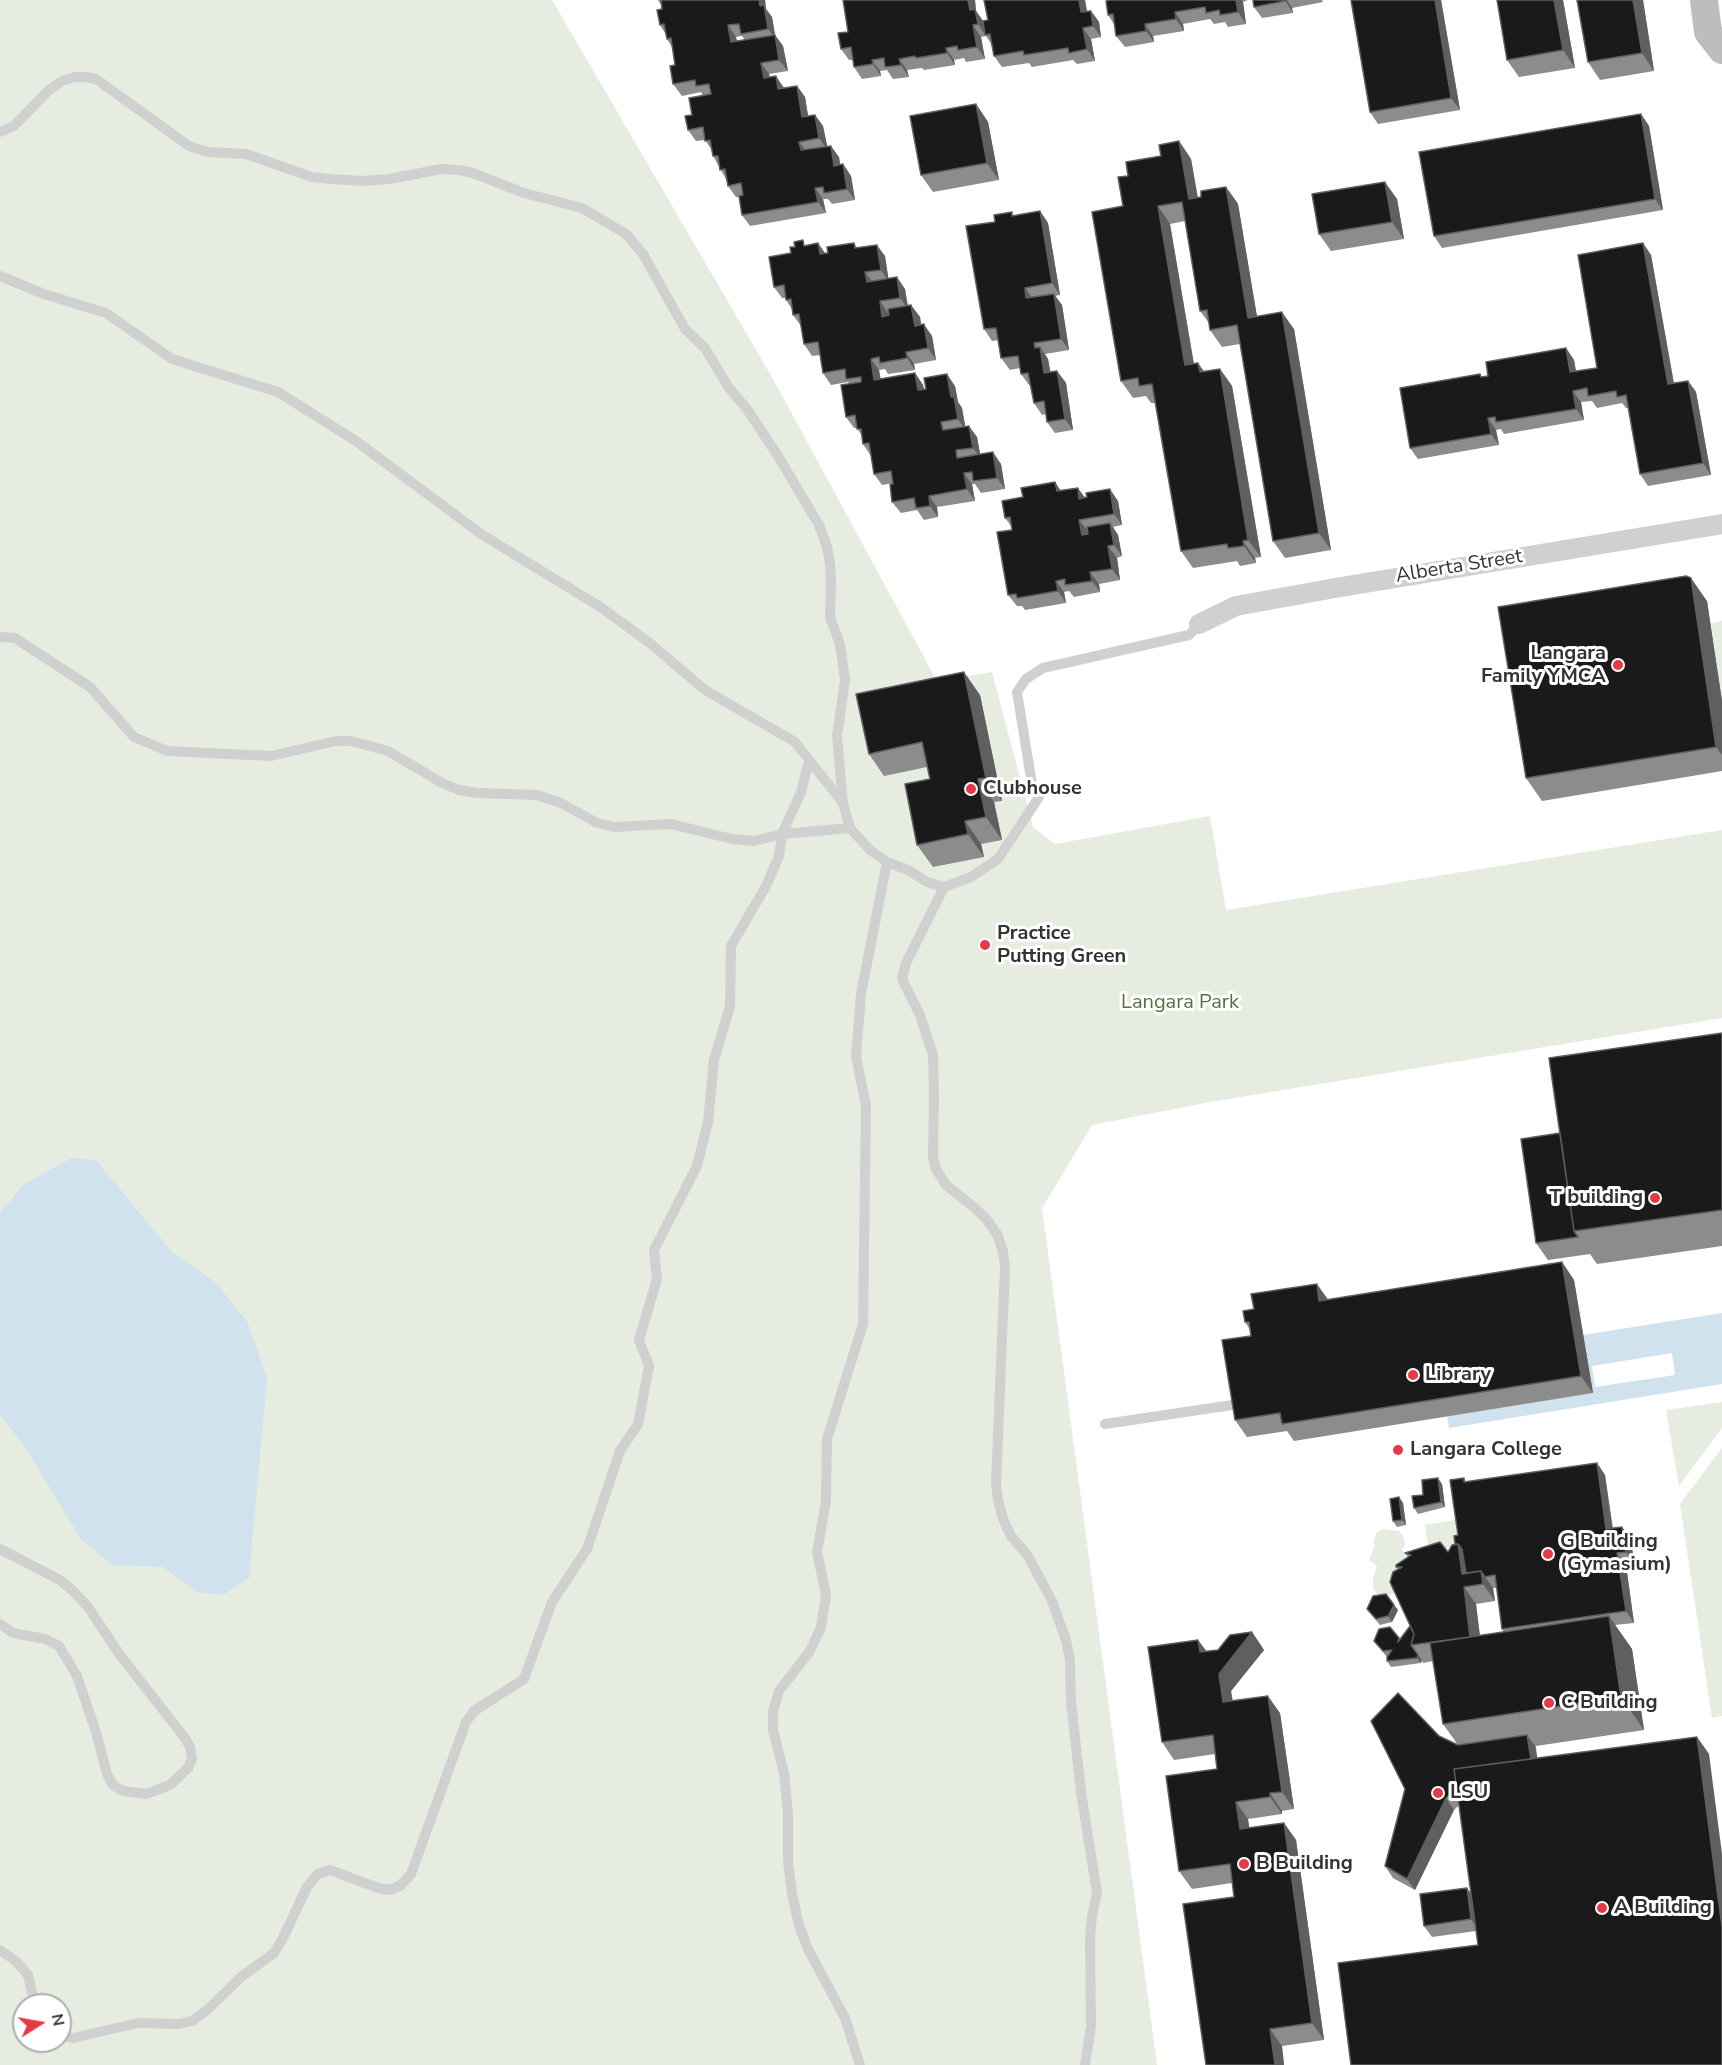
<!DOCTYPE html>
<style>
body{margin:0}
#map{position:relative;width:1722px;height:2065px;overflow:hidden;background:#fff;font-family:"Nunito Sans",sans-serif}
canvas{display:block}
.north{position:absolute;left:12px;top:1993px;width:60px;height:60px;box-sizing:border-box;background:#fff;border:2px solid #adadad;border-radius:50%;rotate:79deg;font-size:16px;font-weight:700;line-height:24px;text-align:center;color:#333}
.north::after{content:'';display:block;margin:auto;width:21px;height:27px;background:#e63946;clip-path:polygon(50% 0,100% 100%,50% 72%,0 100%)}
</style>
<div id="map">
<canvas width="1722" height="2065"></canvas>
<div class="north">N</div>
</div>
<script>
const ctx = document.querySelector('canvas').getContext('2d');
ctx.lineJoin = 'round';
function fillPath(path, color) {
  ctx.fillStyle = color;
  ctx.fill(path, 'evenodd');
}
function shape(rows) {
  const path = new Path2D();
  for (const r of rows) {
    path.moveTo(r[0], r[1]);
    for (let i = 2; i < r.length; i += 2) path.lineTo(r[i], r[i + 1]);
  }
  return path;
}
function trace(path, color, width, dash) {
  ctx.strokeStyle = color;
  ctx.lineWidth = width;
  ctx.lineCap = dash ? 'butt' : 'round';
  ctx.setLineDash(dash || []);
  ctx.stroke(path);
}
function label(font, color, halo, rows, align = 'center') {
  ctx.font = font + ' "Nunito Sans",sans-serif';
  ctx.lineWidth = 6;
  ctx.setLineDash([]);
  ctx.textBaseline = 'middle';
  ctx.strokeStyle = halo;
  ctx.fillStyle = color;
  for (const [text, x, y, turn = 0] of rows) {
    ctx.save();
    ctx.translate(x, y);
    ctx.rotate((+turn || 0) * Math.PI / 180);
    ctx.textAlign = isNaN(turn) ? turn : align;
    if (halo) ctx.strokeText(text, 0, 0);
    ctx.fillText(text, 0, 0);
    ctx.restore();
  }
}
fillPath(shape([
 [0,0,552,0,773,379,937,681,992,672,1033,827,1055,844,1210,816,1226,910,1722,830,1722,1018,1210,1102,1092,1125,1042,1208,1157,2065,0,2065],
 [24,2005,60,2005,60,2041,24,2041],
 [1722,621,1722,701,1711,623],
 [1722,1402,1722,1428,1679,1486,1666,1410],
 [1722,1448,1722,1716,1712,1718,1680,1504],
 [1456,1520,1460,1546,1429,1550,1425,1525],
 [1382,1529,1399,1531,1403,1536,1405,1545,1402,1550,1406,1554,1406,1561,1395,1593,1387,1596,1377,1594,1373,1588,1373,1579,1377,1566,1369,1560,1375,1545,1373,1543,1376,1534]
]), '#e6ecdf');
fillPath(shape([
 [72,1158,96,1160,171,1251,214,1281,247,1321,267,1378,249,1578,223,1595,197,1592,163,1567,112,1565,81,1539,23,1444,0,1415,0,1213,24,1184],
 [1722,1313,1722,1384,1449,1428,1447,1416,1592,1393,1583,1335],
 [1672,1353,1675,1375,1595,1387,1592,1366]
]), '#cfe2ee');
trace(shape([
 [0,132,14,126,49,90,62,81,75,77,86,77,96,79,189,146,207,152,246,154,312,177,332,179,362,181,389,179,442,169,459,170,473,173,524,193,582,208,626,234,643,254,685,329,705,348,729,388,747,409,778,456,819,525,827,547,830,564,831,581,830,617,840,644,845,680,837,736,843,803,850,828,870,850,887,862,908,870,927,882,944,887,971,877,998,859,1039,797,1032,784,1017,692,1026,679,1043,668,1189,635,1199,624],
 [0,276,44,294,106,313,172,359,278,392,332,426,356,441,481,534,602,608,651,644,705,690,795,742,843,803],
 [0,637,15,638,90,687,134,737,167,751,271,756,336,741,351,741,388,751,442,783,459,790,478,793,537,795,561,803,597,823,614,827,671,824,732,839,754,841,782,834,850,828],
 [944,887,906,963,902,979,920,1015,933,1055,934,1090,933,1158,936,1169,946,1185,975,1208,987,1220,997,1234,1003,1251,1005,1268,996,1483,998,1500,1003,1519,1011,1536,1028,1556,1052,1601,1066,1640,1070,1660,1071,1702,1081,1792,1097,1893,1092,1916,1090,1938,1091,2026,1085,2065],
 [1105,1424,1239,1404],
 [0,1549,60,1580,73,1591,88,1607,120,1655,185,1738,190,1747,192,1759,188,1768,170,1785,146,1794,123,1791,113,1785,107,1774,96,1732,77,1676,59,1646,45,1639,13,1633,0,1624],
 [0,1950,16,1961,28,1975,35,2005],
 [60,2035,73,2038,138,2023,179,2024,192,2021,207,2010,241,1977,274,1953,283,1938,307,1887,318,1874,330,1870,378,1888,389,1890,400,1886,411,1874,466,1722,474,1711,524,1679,552,1602,587,1549,620,1451,638,1424,649,1366,639,1340,657,1279,654,1250,697,1166,708,1122,714,1060,730,1006,731,946,766,886,779,856,782,834,801,792,809,761],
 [860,2065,845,2018,808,1949,799,1925,792,1894,788,1861,788,1813,784,1773,773,1730,773,1711,779,1691,810,1651,821,1627,826,1595,817,1552,826,1501,827,1439,863,1324,866,1105,856,1057,861,994,887,862]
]), '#d0d0d0', 10);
trace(shape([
 [1199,624,1236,606,1335,588,1722,524]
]), '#d0d0d0', 20);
trace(shape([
 [1704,0,1708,32,1722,50]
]), '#bdbdbd', 28);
fillPath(shape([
 [658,0,765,0,766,9,772,17,775,35,783,46,788,71,769,74,770,77,784,88,797,86,805,97,808,116,815,115,823,126,827,146,839,157,840,165,843,164,851,176,855,200,832,204,828,199,823,199,826,213,750,226,742,215,739,197,736,197,728,186,726,179,713,156,712,150,705,140,696,141,688,130,692,115,703,96,701,92,682,96,673,84,675,65,672,47,667,39,665,33,660,25,662,9,661,5],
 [742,36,745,40,737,41,736,37],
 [975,0,976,11,983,21,988,20,984,0,1085,0,1087,11,1091,11,1099,22,1101,37,1091,39,1095,61,1077,64,1073,60,1032,67,1029,63,1002,67,994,56,992,45,986,36,981,37,985,59,966,62,964,58,954,60,955,65,924,70,922,68,907,70,909,77,893,79,887,70,880,71,881,76,862,79,854,67,853,60,849,60,841,49],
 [1110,0,1248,0,1243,2,1246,24,1228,27,1225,22,1214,24,1210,19,1183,24,1184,31,1153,36,1154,42,1125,47,1116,36,1114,24,1108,15],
 [1253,0,1322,0,1323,2,1292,8,1293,13,1262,18,1254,7],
 [1351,0,1441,0,1460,110,1378,124,1370,112],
 [1563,0,1575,68,1519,77,1507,60],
 [1577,0,1643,0,1654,71,1600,80,1588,62],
 [976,104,988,122,999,180,933,192,921,175],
 [1641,114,1649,126,1663,210,1442,248,1434,236],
 [1179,141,1191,159,1198,198,1226,187,1238,204,1257,316,1294,329,1331,550,1285,558,1273,541,1240,344,1222,347,1210,330,1209,323,1200,311,1185,221,1170,224,1194,364,1198,363,1204,372,1220,369,1232,386,1261,557,1255,558,1256,563,1240,566,1237,561,1193,568,1181,551,1156,403,1151,403,1146,396,1133,398,1121,381,1123,206,1128,176,1161,156],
 [1397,199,1404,239,1331,251,1319,234],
 [1040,211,1048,223,1060,295,1055,296,1062,305,1069,350,1045,354,1048,359,1050,372,1057,371,1066,383,1073,430,1055,433,1047,422,1046,414,1042,415,1034,403,1031,385,1029,385,1021,374,1020,368,1010,370,1001,358,998,340,992,341,984,329,995,222,1014,216],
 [818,243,825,253,854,243,857,248,885,256,888,278,905,289,908,306,911,305,920,317,921,325,932,336,936,360,914,364,915,370,888,374,885,369,879,370,880,379,915,373,923,385,924,389,955,386,958,402,962,408,965,426,977,437,980,454,1001,464,1005,489,981,493,975,484,972,484,975,501,937,507,938,517,924,520,917,510,901,513,892,502,893,483,882,485,874,474,871,456,863,444,862,436,857,428,854,428,846,417,850,384,848,382,831,385,823,373,820,355,812,356,804,344,801,326,793,315,792,309,786,300,786,298,782,298,774,287,791,253,807,245],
 [1643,243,1651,255,1674,383,1688,381,1696,392,1711,475,1648,486,1640,474,1629,408,1626,408,1622,403,1597,408,1592,401,1581,402,1584,420,1504,434,1501,429,1496,430,1499,445,1418,459,1410,448,1480,374,1482,377,1488,376,1566,348,1574,360,1576,371,1597,368],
 [1061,491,1085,498,1118,501,1122,525,1113,527,1118,535,1122,556,1117,558,1120,580,1099,584,1100,592,1074,597,1069,591,1064,592,1066,603,1025,610,1022,606,1017,606,1008,595,1012,530,1012,527,1005,518],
 [1707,601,1722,701,1722,771,1542,801,1526,778],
 [980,695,1002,801,994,802,1002,840,981,844,984,857,933,867,917,845,930,779,927,767,884,776,869,754],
 [1722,1033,1722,1246,1597,1264,1590,1254,1548,1260,1536,1243,1560,1133],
 [1562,1262,1574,1280,1593,1393,1294,1441,1287,1431,1247,1437,1235,1420,1251,1336,1251,1331,1245,1322,1328,1300],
 [1597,1463,1605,1475,1613,1528,1631,1538,1634,1564,1626,1565,1634,1623,1615,1625,1632,1649,1644,1730,1536,1746,1537,1758,1697,1737,1709,1754,1478,1945,1476,1931,1432,1937,1424,1926,1471,1894,1459,1805,1454,1810,1415,1890,1393,1878,1385,1866,1439,1736,1458,1745,1443,1724,1433,1661,1423,1663,1422,1660,1421,1663,1391,1667,1387,1661,1387,1657,1374,1641,1400,1639,1410,1626,1398,1569,1396,1567,1408,1557,1405,1553,1448,1552,1455,1544,1458,1535,1464,1478,1466,1482],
 [1493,1588,1497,1588,1502,1629,1504,1632,1480,1635,1476,1604,1495,1601],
 [1442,1484,1445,1507,1418,1514,1414,1508,1423,1495],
 [1399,1497,1403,1503,1406,1525,1397,1527,1393,1521],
 [1394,1605,1398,1610,1392,1622,1380,1625,1367,1609],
 [1252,1632,1264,1650,1231,1691,1233,1701,1280,1713,1294,1809,1282,1811,1282,1814,1248,1819,1249,1828,1284,1823,1296,1840,1324,2040,1282,2046,1284,2065,1206,2065,1234,1897,1232,1883,1192,1889,1179,1871,1217,1769,1215,1754,1174,1760,1162,1742,1198,1640,1206,1651,1218,1650]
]), '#8c8c8c');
fillPath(shape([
 [759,0,765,0,766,9,772,17,775,35,783,46,788,71,779,60,776,40,768,29,760,6],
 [968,0,975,0,976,11,983,21,986,36,978,24,970,10],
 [1079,0,1085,0,1089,24,1081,12],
 [1236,0,1242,0,1243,2,1246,24,1238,12],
 [1285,0,1287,0,1292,8,1293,13],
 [1435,0,1441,0,1460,110,1451,98],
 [1554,0,1563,0,1575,68,1563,50],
 [1633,0,1643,0,1654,71,1642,53],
 [1091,11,1099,22,1101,37,1093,26],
 [1175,12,1183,24,1184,31,1176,19],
 [1145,24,1153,36,1154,42,1146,31],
 [728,25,736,37,739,54,731,42],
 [973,25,981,37,985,59,977,47],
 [1083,28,1091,39,1095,61,1087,49],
 [946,48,954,60,955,65,947,53],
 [899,59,907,70,909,77,901,65],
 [872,60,880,71,881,76,873,64],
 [761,63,769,74,772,90,764,78],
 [776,76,784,88,778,89],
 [797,86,805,97,810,128,802,117],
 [976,104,988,122,999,180,987,163],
 [1641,114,1649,126,1663,210,1655,199],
 [815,115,823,126,828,150,819,138],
 [1179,141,1191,159,1201,217,1189,199],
 [799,142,808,153,801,150],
 [831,146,839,157,842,178,834,166],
 [843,164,851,176,855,200,847,189],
 [1385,182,1397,199,1404,239,1392,222],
 [1226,187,1238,204,1260,335,1248,318],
 [815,188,823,199,826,213,818,202],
 [1158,206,1170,224,1197,383,1185,365],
 [1040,211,1048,223,1060,295,1052,283],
 [818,243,826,255,820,254],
 [1643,243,1651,255,1676,396,1668,384],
 [877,245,885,256,889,282,881,270],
 [865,272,874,284,867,282],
 [897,277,905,289,908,309,900,298],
 [1025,288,1033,299,1026,298],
 [1054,294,1062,305,1069,350,1061,339],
 [880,301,888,313,890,328,882,317],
 [911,305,920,317,923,337,915,326],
 [1282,312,1294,329,1331,550,1319,533],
 [924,324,932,336,936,360,928,348],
 [1034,343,1041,352,1040,347,1048,359,1053,385,1044,373],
 [1566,348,1574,360,1578,384,1570,372],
 [906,352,914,364,915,370,907,358],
 [871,359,879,370,883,391,874,380],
 [1198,363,1210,380,1200,372],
 [1220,369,1232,386,1261,557,1248,540],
 [1057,371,1066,383,1073,430,1065,419],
 [915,373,923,385,926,401,918,390],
 [947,374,955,386,958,402,962,408,966,431,958,419,951,397],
 [1688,381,1696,392,1711,475,1703,463],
 [1573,391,1581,402,1584,420,1576,409],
 [1488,418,1496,430,1499,445,1491,434],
 [969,426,977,437,981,459,973,448],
 [993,452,1001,464,1005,489,997,478],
 [964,473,972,484,975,501,967,489],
 [1055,482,1063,494,1057,491],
 [1078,488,1086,499,1079,499],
 [1110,489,1118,501,1122,525,1114,514],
 [929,496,937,507,938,517,930,506],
 [1079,520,1088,531,1090,546,1082,535],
 [1110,523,1118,535,1122,556,1114,545],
 [1243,541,1255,558,1256,563,1244,546],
 [1108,546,1117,558,1120,580,1112,569],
 [1090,572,1099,584,1100,592,1092,581],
 [1691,578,1707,601,1722,701,1722,755,1716,747],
 [1056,581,1064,592,1066,603,1058,591],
 [964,672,980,695,1002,801,986,778],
 [978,779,994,802,1002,840,986,817],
 [965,821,981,844,984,857,968,834],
 [1562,1262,1574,1280,1593,1393,1581,1376],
 [1317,1284,1329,1301,1319,1301],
 [1597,1463,1605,1475,1614,1540,1606,1529],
 [1438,1478,1442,1484,1445,1507,1441,1502],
 [1399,1497,1403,1503,1406,1525,1402,1520],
 [1622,1527,1631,1538,1634,1564,1626,1552],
 [1458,1544,1470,1561,1466,1579,1462,1574],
 [1617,1553,1626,1565,1634,1623,1626,1611],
 [1481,1571,1493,1588,1495,1601,1483,1584],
 [1464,1587,1476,1604,1482,1655,1470,1638],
 [1394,1605,1398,1610,1392,1622,1388,1616],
 [1609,1616,1632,1649,1644,1730,1621,1697],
 [1252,1632,1264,1650,1231,1691,1235,1720,1223,1702,1219,1674],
 [1198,1640,1211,1657,1200,1652],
 [1418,1655,1422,1660,1421,1663,1417,1658],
 [1268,1696,1280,1713,1294,1809,1282,1792],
 [1527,1735,1535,1746,1541,1776,1532,1765],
 [1697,1737,1709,1754,1722,1854,1722,1927],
 [1270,1793,1282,1811,1282,1814,1270,1797],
 [1446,1798,1454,1810,1415,1890,1407,1879],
 [1236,1802,1248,1819,1252,1846,1240,1829],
 [1284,1823,1296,1840,1324,2040,1312,2023],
 [1467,1888,1475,1899,1479,1931,1471,1919],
 [1270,2029,1282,2046,1284,2065,1275,2065]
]), '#5f5f5f');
const building = shape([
 [661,0,759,0,760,6,764,5,768,29,741,34,739,24,728,25,731,42,775,35,779,60,761,63,764,78,776,76,778,89,797,86,802,117,815,115,819,138,799,142,801,150,831,146,834,166,843,164,847,189,824,193,823,187,815,188,818,202,742,215,739,196,743,195,741,183,728,186,725,169,720,170,718,156,713,156,710,140,705,141,703,127,688,130,685,116,692,115,689,98,711,94,709,84,696,86,695,80,673,84,670,66,675,65,671,38,667,39,664,24,660,25,657,10,662,9,661,0],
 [843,0,968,0,970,10,975,9,978,24,973,25,977,47,958,50,957,46,946,48,947,53,916,58,915,56,899,59,901,65,885,67,884,58,872,60,873,64,854,67,851,47,841,49,838,33,848,32,843,0],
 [984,0,1079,0,1081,12,1091,11,1093,26,1083,28,1087,49,1069,53,1068,48,1024,55,1023,51,994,56,990,34,985,35,983,21,988,20,984,0],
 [1110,0,1236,0,1238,12,1220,15,1219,10,1206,13,1205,7,1175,12,1176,19,1145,24,1146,31,1116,36,1113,14,1108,15,1106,1,1110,0],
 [1253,0,1285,0,1285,1,1254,7,1253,0],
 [1351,0,1435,0,1451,98,1370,112,1351,0],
 [1497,0,1554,0,1563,50,1507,60,1497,0],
 [1577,0,1633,0,1642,53,1588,62,1577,0],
 [976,104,987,163,921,175,910,116,976,104],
 [1641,114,1655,199,1434,236,1419,152,1641,114],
 [1179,141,1189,199,1201,197,1201,191,1226,187,1248,318,1282,312,1319,533,1273,541,1237,325,1210,330,1207,310,1200,311,1182,202,1158,206,1185,365,1198,363,1200,372,1220,369,1248,540,1243,541,1244,546,1228,548,1227,544,1181,551,1152,384,1139,386,1138,378,1121,381,1092,212,1123,206,1118,177,1128,176,1126,162,1161,156,1159,145,1179,141],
 [1385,182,1392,222,1319,234,1312,194,1385,182],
 [1040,211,1052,283,1025,288,1026,298,1054,294,1061,339,1034,343,1035,348,1040,347,1044,373,1057,371,1065,419,1047,422,1044,401,1034,403,1028,373,1021,374,1018,356,1001,358,996,328,984,329,966,226,995,222,994,215,1012,212,1012,216,1040,211],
 [803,240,804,246,818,243,820,254,828,253,827,247,854,243,855,248,877,245,881,270,865,272,867,282,897,277,900,298,880,301,882,317,889,315,888,309,911,305,915,326,924,324,928,348,906,352,907,358,880,363,879,357,871,359,874,380,915,373,918,390,926,389,924,378,947,374,951,397,954,397,958,419,941,422,943,430,969,426,973,448,956,450,957,458,993,452,997,478,973,481,972,472,964,473,967,489,929,496,930,506,916,508,914,498,892,502,890,484,893,484,891,471,874,474,869,443,863,444,861,429,857,429,855,415,846,417,841,385,861,382,861,377,846,379,845,369,823,373,818,342,804,344,799,314,793,315,791,299,786,300,784,285,774,287,769,257,791,253,790,247,795,247,794,242,803,240],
 [1643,243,1668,384,1688,381,1703,463,1640,474,1626,395,1617,397,1616,391,1588,396,1587,388,1573,391,1576,409,1496,422,1495,417,1488,418,1491,434,1410,448,1400,388,1480,374,1481,377,1488,376,1486,362,1566,348,1570,372,1597,368,1578,255,1643,243],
 [1055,482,1057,491,1078,488,1079,499,1087,497,1086,493,1110,489,1114,514,1079,520,1082,535,1088,534,1087,527,1110,523,1114,545,1108,546,1112,569,1090,572,1092,581,1065,585,1065,579,1056,581,1058,591,1017,598,1016,594,1008,595,997,532,1012,530,1010,517,1005,518,1002,501,1023,497,1021,488,1055,482],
 [1686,576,1691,578,1716,747,1526,778,1498,607,1686,576],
 [964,672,986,778,978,779,986,817,965,821,968,834,917,845,905,784,930,779,922,742,869,754,856,694,964,672],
 [1722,1033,1722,1210,1574,1231,1549,1058,1722,1033],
 [1560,1133,1574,1231,1578,1237,1536,1243,1521,1139,1560,1133],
 [1562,1262,1581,1376,1282,1424,1280,1413,1235,1420,1222,1340,1251,1336,1249,1322,1245,1322,1243,1311,1254,1309,1251,1294,1317,1284,1319,1301,1562,1262],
 [1597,1463,1606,1529,1622,1527,1626,1552,1617,1553,1626,1611,1502,1629,1495,1575,1485,1577,1481,1571,1466,1573,1462,1549,1458,1544,1455,1544,1454,1536,1458,1535,1450,1480,1464,1478,1464,1482,1597,1463],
 [1438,1478,1441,1502,1414,1508,1412,1496,1423,1495,1422,1480,1438,1478],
 [1399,1497,1402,1520,1393,1521,1390,1499,1399,1497],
 [1440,1542,1448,1552,1452,1545,1458,1544,1462,1574,1481,1571,1483,1584,1464,1587,1470,1637,1411,1645,1414,1634,1390,1582,1393,1572,1402,1567,1396,1567,1396,1565,1411,1555,1405,1553,1440,1542],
 [1386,1594,1394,1605,1388,1616,1376,1619,1367,1609,1373,1596,1386,1594],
 [1609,1616,1621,1697,1443,1724,1430,1643,1609,1616],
 [1410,1626,1414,1634,1411,1645,1418,1655,1417,1658,1387,1661,1387,1657,1392,1650,1383,1651,1374,1641,1379,1629,1390,1627,1399,1638,1398,1642,1410,1626],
 [1252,1632,1219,1674,1223,1702,1268,1696,1282,1792,1270,1793,1270,1797,1236,1802,1240,1829,1284,1823,1312,2023,1270,2029,1275,2065,1206,2065,1183,1904,1234,1897,1230,1864,1179,1871,1166,1776,1217,1769,1213,1735,1162,1742,1148,1647,1198,1640,1200,1652,1218,1650,1230,1635,1252,1632],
 [1398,1693,1439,1736,1458,1745,1527,1735,1531,1759,1454,1769,1457,1791,1453,1792,1446,1798,1407,1879,1385,1866,1405,1789,1371,1721,1398,1693],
 [1697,1737,1722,1927,1722,2065,1351,2065,1338,1963,1478,1945,1454,1769,1697,1737],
 [1467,1888,1471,1919,1424,1926,1420,1894,1467,1888]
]);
fillPath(building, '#1a1a1a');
trace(building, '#5f5f5f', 1.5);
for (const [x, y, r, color] of [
 [1618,665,6,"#e63946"],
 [971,789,6,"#e63946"],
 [985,945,6,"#e63946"],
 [1655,1198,6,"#e63946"],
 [1413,1375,6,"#e63946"],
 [1398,1450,6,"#e63946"],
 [1548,1554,6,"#e63946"],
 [1549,1703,6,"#e63946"],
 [1438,1793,6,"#e63946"],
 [1244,1864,6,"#e63946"],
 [1602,1908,6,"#e63946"]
]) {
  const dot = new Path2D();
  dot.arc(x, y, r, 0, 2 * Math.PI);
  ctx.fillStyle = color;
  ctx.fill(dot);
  trace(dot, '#fff', 2);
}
label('20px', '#333', '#fff', [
 ["Alberta Street",1459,567,-9]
]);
label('bold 20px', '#333', '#fff', [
 ["Langara",1606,654,"right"],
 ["Family YMCA",1606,677,"right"],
 ["Clubhouse",983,789],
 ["Practice",997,934],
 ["Putting Green",997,957],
 ["T building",1643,1198,"right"],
 ["Library",1425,1375],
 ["Langara College",1410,1450],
 ["G Building",1560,1542],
 ["(Gymasium)",1560,1565],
 ["C Building",1561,1703],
 ["LSU",1450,1793],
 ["B Building",1256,1864],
 ["A Building",1614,1908]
], 'left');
label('20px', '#56703f', '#fff', [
 ["Langara Park",1180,1003]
]);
</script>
